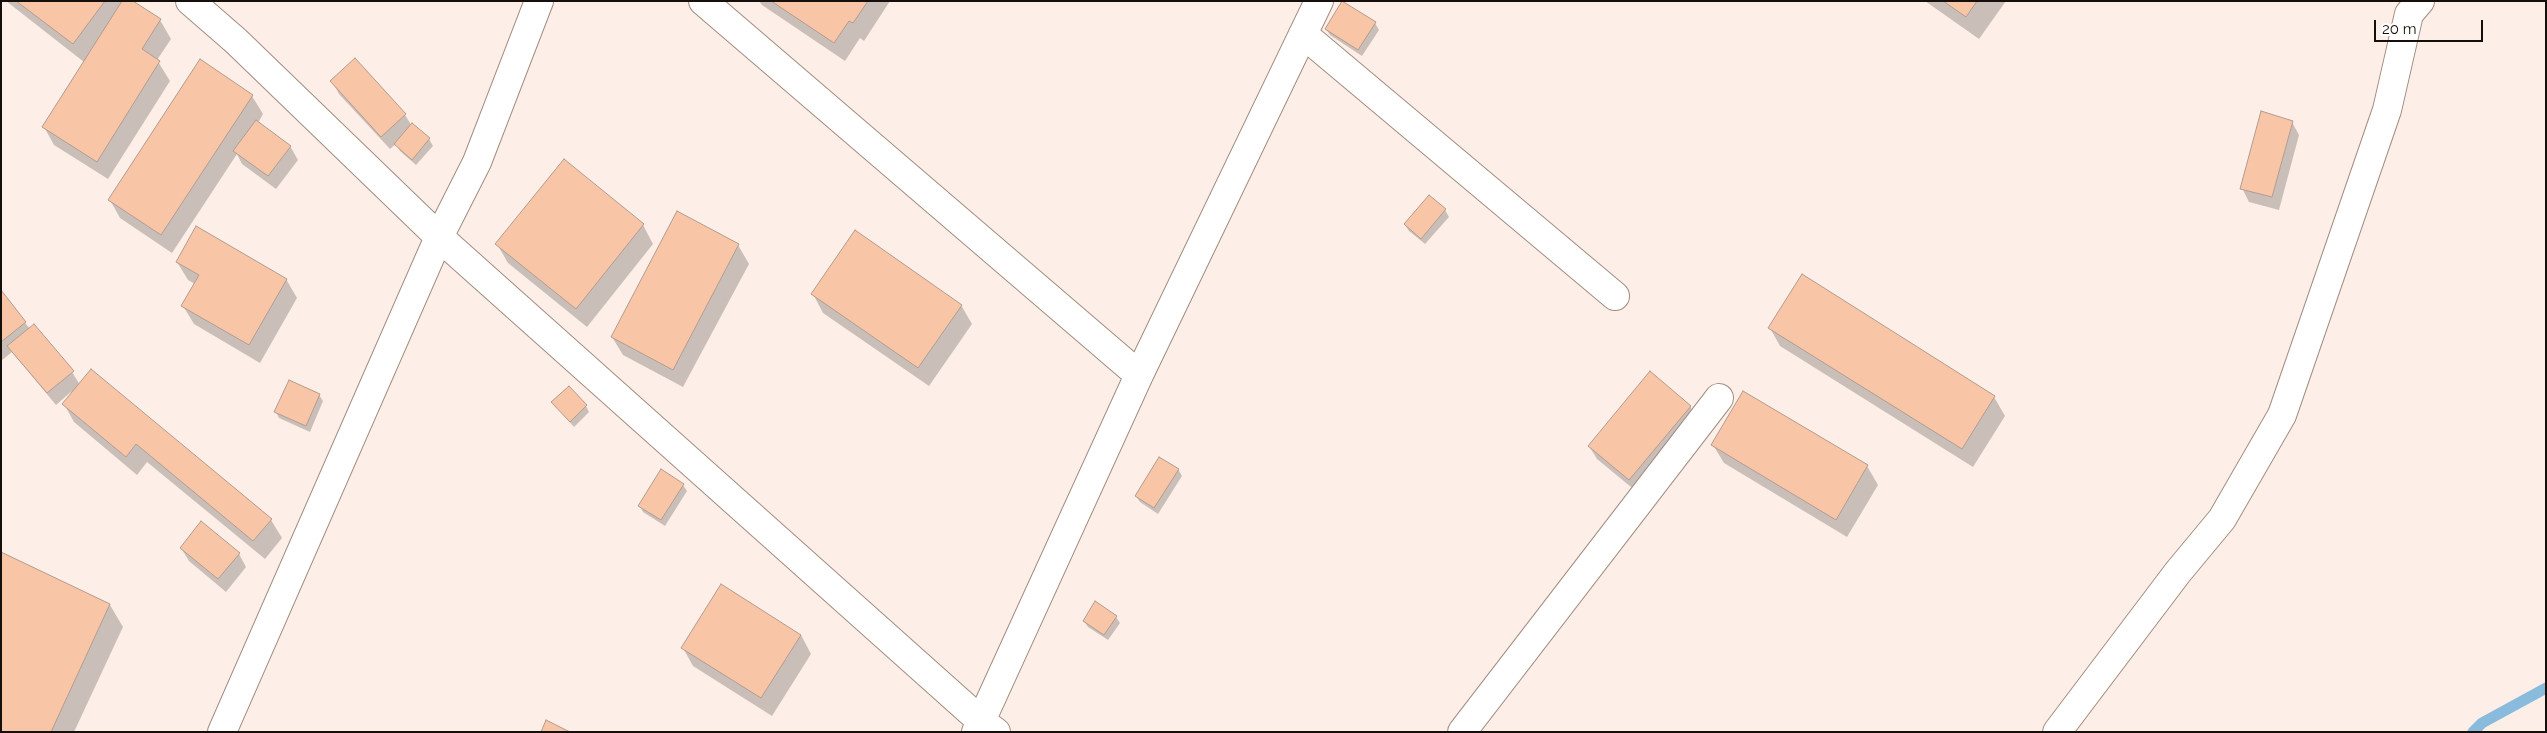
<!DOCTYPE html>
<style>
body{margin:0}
#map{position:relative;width:2547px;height:733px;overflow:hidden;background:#fdefe7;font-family:Raleway,sans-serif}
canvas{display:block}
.frame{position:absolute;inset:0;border:2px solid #160e0a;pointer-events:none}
.scale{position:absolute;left:2374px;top:20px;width:109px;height:22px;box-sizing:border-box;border:2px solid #160e0a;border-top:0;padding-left:6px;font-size:15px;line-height:18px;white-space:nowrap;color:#160e0a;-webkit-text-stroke:4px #fff;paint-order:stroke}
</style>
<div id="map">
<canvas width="2547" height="733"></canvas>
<div class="frame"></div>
<div class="scale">20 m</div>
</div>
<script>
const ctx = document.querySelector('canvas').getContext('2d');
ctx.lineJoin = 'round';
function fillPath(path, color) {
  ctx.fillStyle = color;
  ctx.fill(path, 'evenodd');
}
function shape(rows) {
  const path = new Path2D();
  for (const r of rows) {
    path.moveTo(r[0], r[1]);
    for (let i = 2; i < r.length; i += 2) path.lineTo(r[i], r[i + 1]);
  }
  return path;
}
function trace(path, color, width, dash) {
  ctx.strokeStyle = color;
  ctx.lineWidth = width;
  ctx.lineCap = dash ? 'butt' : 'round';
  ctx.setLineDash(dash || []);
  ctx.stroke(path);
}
fillPath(shape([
 [6,1,123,1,160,20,171,39,157,60,170,81,108,179,54,145,44,127,84,62],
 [759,1,890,1,864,41,860,38,845,61,762,5],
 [1925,1,2006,1,1979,39],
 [1343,2,1375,23,1379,30,1362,56,1330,35,1326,29],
 [355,60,405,115,412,126,429,139,433,146,416,165,400,151,396,144,390,149,339,94,332,81],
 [252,96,263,114,258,123,290,146,298,160,276,189,242,164,237,154,172,253,120,218,110,200],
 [2292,122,2299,135,2279,210,2249,202,2242,188],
 [1445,210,1449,217,1425,244,1409,231,1405,225],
 [643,225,653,244,587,327,508,263,497,244],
 [738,245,749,264,683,387,623,355,612,337],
 [177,262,286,279,297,298,260,363,194,324,183,306,195,284,188,280],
 [1,292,30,329,72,372,80,385,271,520,282,538,265,559,147,462,137,475,74,422,64,404,72,391,56,405,12,352,1,361],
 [813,294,961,305,972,324,929,386,823,313],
 [1770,328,1994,397,2005,416,1973,467,1780,346],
 [319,395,323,401,310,432,279,418,276,412],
 [553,403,586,406,589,412,574,427],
 [1690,406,1697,419,1637,492,1597,459,1589,446],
 [1713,445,1867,466,1878,485,1847,537,1724,463],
 [1178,469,1182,476,1158,514,1140,502,1136,496],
 [683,485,687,491,665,526,643,512,640,506],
 [181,548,239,554,246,567,226,592,189,561],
 [110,605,123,627,74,732,1,732],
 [1116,617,1120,623,1108,640,1088,627,1084,621],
 [801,635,811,654,772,716,693,666,683,648]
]), '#0003');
trace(shape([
 [2473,732,2482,723,2546,688]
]), '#89bbdd', 11);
const building = shape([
 [16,1,105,1,73,44,16,1],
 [122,1,133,1,161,19,142,49,160,61,97,162,42,127,122,1],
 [771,1,868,1,853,23,849,21,834,43,771,1],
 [1342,1,1376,22,1358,50,1325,29,1342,1],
 [1943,1,1977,1,1966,17,1943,1],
 [355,58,406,114,381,137,330,81,355,58],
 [200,59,253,95,161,235,108,200,200,59],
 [2261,111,2293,121,2272,197,2240,189,2261,111],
 [256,120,291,146,268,176,233,151,256,120],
 [412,123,430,138,412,160,394,144,412,123],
 [564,159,644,224,576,309,495,244,564,159],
 [1429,195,1446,209,1421,239,1404,224,1429,195],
 [677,211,739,244,673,370,611,337,677,211],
 [196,226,287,279,249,345,181,306,199,275,176,262,196,226],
 [855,230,962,305,918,368,811,294,855,230],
 [1802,274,1995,396,1962,449,1768,328,1802,274],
 [1,290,26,322,1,342,1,290],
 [34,324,74,371,47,393,7,346,34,324],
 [91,369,272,519,253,541,136,444,126,457,62,404,91,369],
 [1650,371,1691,406,1629,480,1588,446,1650,371],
 [289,380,320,394,306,426,274,412,289,380],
 [569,386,587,405,570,422,551,402,569,386],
 [1743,391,1868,465,1836,520,1711,445,1743,391],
 [1159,457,1179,469,1154,508,1135,496,1159,457],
 [661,469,684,484,661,520,638,506,661,469],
 [201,521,240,553,218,579,180,548,201,521],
 [1,552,110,604,51,732,1,732,1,552],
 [721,584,801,635,761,698,681,648,721,584],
 [1095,601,1117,616,1104,635,1083,621,1095,601],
 [546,720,570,732,541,732,546,720]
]);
fillPath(building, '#f8c5a7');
trace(building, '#b19b8f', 1);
const minor = shape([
 [190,1,236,41,439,237,981,721,996,732],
 [703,1,1139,375],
 [1303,34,1615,296],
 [222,732,439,237,477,162,539,1],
 [976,732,1139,375,1319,1],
 [1462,732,1719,398],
 [2057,732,2178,572,2222,519,2282,415,2387,110,2409,14,2420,1]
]);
trace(minor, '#a28d81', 30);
trace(minor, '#fff', 28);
</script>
